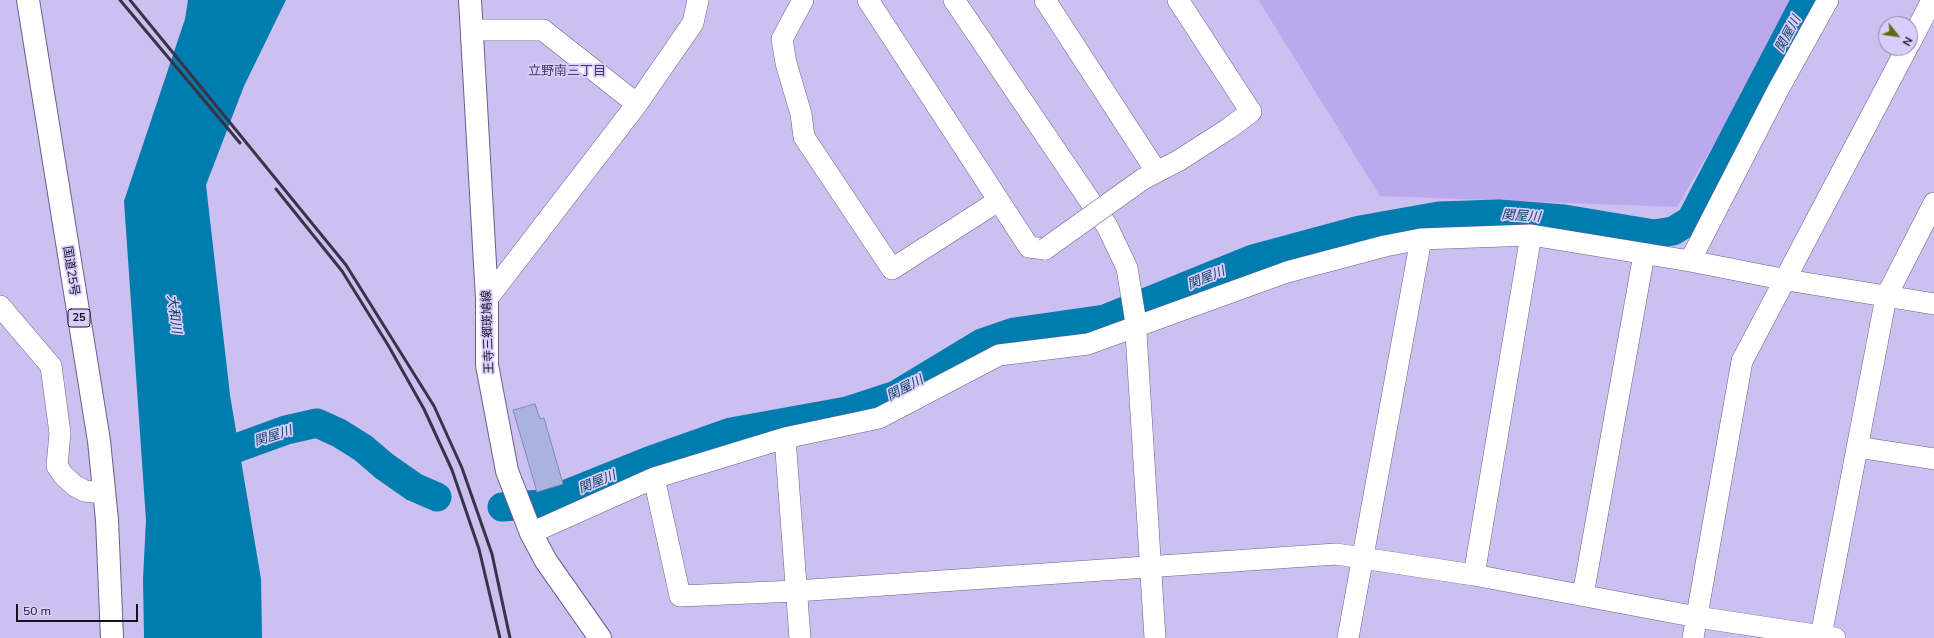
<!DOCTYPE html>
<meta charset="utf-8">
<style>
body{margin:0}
#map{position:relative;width:1934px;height:638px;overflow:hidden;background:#ccc0f0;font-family:Mulish,sans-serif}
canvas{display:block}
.north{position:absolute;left:1878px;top:16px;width:40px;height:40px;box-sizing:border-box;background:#d9cdfd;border:1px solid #8b82a5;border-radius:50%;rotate:120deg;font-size:11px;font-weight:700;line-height:16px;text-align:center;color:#171222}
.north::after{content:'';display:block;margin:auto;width:14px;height:18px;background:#606a11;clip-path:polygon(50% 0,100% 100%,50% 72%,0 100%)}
.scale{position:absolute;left:16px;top:604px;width:122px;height:18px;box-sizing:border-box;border:2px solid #171222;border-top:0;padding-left:5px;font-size:12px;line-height:14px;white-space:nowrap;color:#171222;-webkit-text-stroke:3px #d9cdfd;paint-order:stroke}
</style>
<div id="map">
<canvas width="1934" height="638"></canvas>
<div class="north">N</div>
<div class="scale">50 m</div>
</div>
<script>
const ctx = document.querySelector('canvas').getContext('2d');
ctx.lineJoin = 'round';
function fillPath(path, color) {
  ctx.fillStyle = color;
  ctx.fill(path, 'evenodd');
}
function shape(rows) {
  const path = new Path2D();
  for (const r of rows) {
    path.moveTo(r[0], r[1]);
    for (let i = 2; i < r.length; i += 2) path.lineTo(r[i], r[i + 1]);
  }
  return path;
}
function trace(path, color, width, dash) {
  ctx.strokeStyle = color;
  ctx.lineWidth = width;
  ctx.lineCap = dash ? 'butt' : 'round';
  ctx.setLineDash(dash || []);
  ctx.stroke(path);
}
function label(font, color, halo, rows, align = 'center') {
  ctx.font = font + ' Mulish,"Noto Sans JP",sans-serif';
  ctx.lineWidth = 3.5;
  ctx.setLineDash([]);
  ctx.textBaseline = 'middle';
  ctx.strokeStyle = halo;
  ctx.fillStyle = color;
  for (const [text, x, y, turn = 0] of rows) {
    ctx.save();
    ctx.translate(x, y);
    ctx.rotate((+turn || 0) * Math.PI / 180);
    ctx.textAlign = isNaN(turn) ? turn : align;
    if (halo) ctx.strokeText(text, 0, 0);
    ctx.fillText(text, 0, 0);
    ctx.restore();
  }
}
fillPath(shape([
 [1261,0,1798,0,1677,207,1380,196,1259,1]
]), '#bca9ed');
fillPath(shape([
 [188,0,286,0,244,86,206,185,230,395,261,579,262,638,144,638,143,579,146,520,124,201,185,19]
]), '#007caf');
trace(shape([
 [199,455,231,450,286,430,317,423,339,433,363,448,384,466,414,487,437,497],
 [502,507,542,504,649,461,731,432,847,411,896,395,982,343,1014,332,1105,319,1253,259,1360,230,1439,216,1499,214,1564,219,1654,234,1673,231,1691,220,1806,0]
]), '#007caf', 29);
const building = shape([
 [535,404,540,419,544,418,563,484,537,492,513,410,535,404]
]);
fillPath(building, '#a9b2e1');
trace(building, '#8189b6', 1);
const minor = shape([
 [803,0,782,39,786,63,801,114,804,137,892,269,998,201],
 [868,0,1029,247,1045,249],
 [954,0,1107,226,1127,268,1135,317,1155,638],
 [1045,0,1156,171],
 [472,30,543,30,637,104],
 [1910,43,1932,0],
 [1143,179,1178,161,1228,129,1251,112,1178,0],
 [1690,261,1778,90,1828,0],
 [487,299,637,104,693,23,698,0],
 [0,306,51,366,60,433,57,466,63,475,75,486,85,491,104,493],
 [785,438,800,638],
 [1857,447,1934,459],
 [654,478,680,596,796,591,1336,554,1474,575,1697,617,1835,638],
 [531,533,654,478,785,438,879,418,999,355,1088,344,1287,272,1385,246,1421,239,1531,235,1690,261,1787,280,1934,304],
 [1474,575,1531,235],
 [1583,595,1644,254],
 [1821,636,1886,297,1934,203],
 [1348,638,1421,239],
 [1693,638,1742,361,1907,48]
]);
const major = shape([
 [470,0,487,299,487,365,507,471,531,533,546,561,600,638]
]);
const highway = shape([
 [28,0,99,441,107,520,112,638]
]);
trace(minor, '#6b5f8a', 22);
trace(major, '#6b5f8a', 24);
trace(highway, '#6b5f8a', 24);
trace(minor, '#fff', 21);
trace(major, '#fff', 22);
trace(highway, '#fff', 22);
trace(shape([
 [120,0,240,143],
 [130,0,346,265,434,406,462,468,492,554,510,638],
 [276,189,342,271,388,345,424,409,452,470,479,549,500,638]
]), '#393349', 3);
const minorBridge = shape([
 [1045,249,1143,179]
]);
trace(minorBridge, '#6b5f8a', 22, []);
trace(minorBridge, '#fff', 21);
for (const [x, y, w] of [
 [79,318,22]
]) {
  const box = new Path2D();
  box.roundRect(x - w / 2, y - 9, w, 18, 3);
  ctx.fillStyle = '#d9cdfd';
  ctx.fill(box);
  trace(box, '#171222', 1);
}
label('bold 11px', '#171222', null, [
 ["25",79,318]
]);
label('12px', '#171222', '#d9cdfd', [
 ["国道25号",71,271,81],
 ["王寺三郷斑鳩線",488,332,-92]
]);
label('italic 13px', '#0a425e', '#d9cdfd', [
 ["関屋川",1788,34,-62],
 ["関屋川",1521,216,4],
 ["関屋川",1206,278,-22],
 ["大和川",174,314,82],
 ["関屋川",905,388,-28],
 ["関屋川",273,436,-18],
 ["関屋川",597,482,-22]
]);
label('13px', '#42375e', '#d9cdfd', [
 ["立野南三丁目",567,71]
]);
</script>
